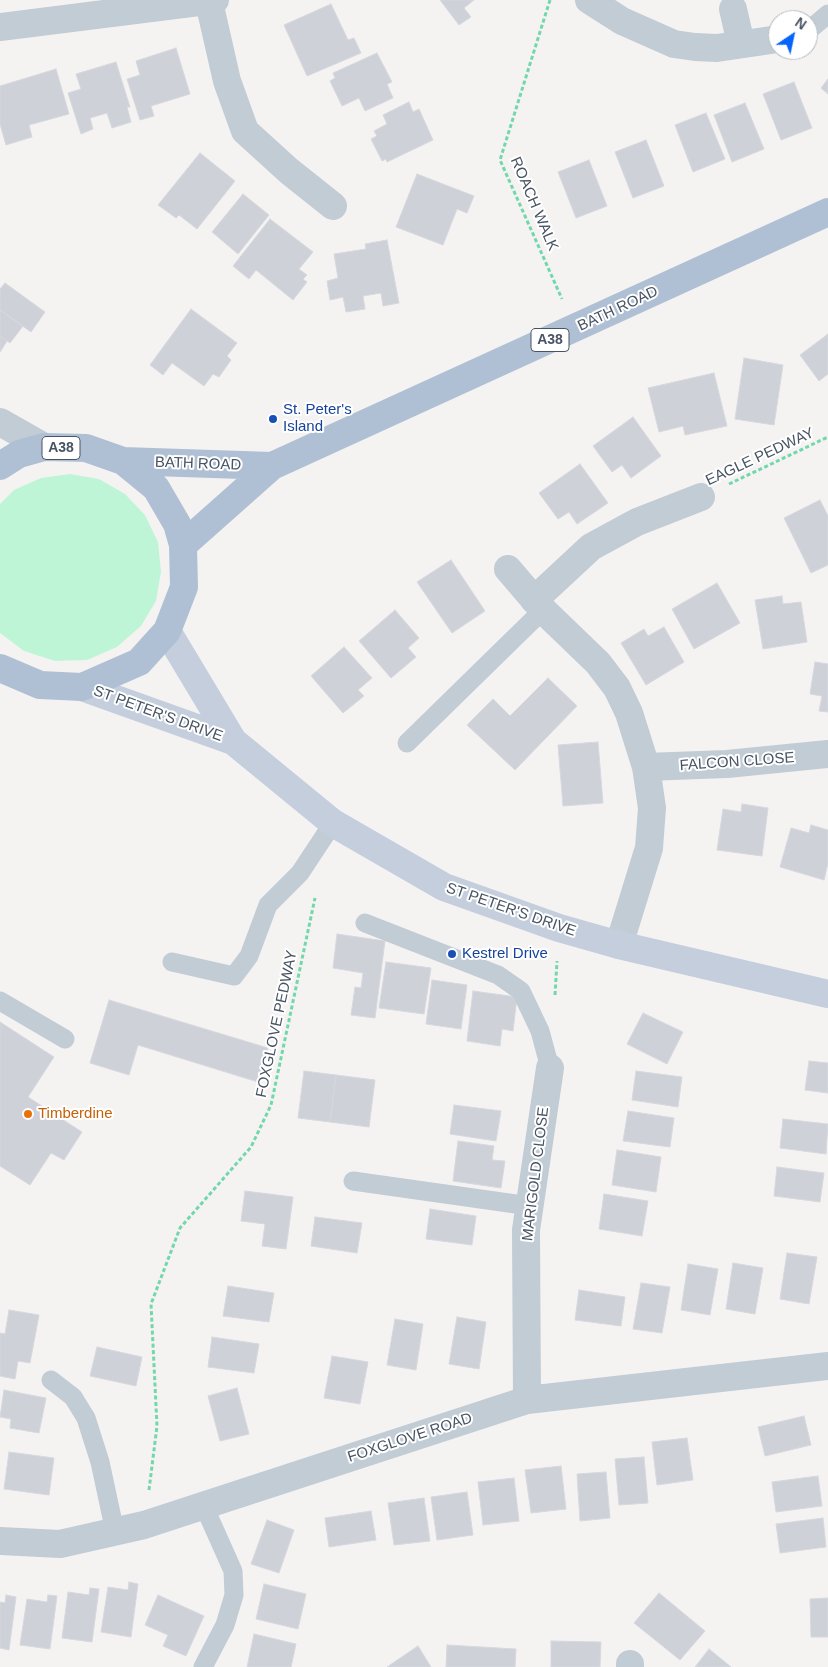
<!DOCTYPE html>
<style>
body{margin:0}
#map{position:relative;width:828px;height:1667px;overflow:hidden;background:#f5f3f2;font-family:Helvetica,sans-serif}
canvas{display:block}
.north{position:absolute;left:768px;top:10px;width:50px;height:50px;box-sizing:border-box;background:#fff;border:1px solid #b6bbc1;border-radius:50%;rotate:34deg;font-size:14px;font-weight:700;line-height:20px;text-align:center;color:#485463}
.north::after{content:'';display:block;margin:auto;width:18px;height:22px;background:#0764fb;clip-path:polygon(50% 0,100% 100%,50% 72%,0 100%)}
</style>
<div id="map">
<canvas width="828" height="1667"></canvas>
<div class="north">N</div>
</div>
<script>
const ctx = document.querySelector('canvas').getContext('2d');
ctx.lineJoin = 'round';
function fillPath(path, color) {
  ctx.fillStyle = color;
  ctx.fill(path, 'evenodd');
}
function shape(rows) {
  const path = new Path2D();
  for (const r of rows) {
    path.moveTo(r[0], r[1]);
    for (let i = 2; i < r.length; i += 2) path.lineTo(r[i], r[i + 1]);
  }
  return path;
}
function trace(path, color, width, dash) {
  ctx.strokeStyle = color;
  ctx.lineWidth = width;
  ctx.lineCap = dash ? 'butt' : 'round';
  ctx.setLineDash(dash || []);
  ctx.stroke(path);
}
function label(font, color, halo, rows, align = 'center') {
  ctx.font = font + ' Helvetica,sans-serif';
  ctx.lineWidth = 4;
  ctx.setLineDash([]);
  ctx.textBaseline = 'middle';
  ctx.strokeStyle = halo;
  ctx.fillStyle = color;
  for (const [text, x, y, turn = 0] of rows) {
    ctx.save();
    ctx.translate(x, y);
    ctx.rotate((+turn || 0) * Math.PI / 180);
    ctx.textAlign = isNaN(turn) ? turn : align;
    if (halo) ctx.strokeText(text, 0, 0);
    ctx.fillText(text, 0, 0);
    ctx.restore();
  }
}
fillPath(shape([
 [70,474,99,479,125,494,145,515,158,542,161,572,156,601,141,626,117,647,87,660,55,661,24,651,0,633,0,504,14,490,41,478]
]), '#bef5d7');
const building = shape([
 [440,0,474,0,464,8,471,17,459,25,440,0],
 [331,4,348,40,354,38,361,53,307,76,284,25,331,4],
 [176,48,190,94,151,106,154,116,140,120,127,79,140,75,136,61,176,48],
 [377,53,392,82,387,84,393,98,365,111,359,98,342,106,330,81,335,78,333,73,377,53],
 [116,62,130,107,127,107,131,122,112,128,107,113,90,118,93,129,81,134,68,93,81,89,76,74,116,62],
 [56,69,69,114,29,125,32,137,6,145,0,124,0,86,56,69],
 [828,79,828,94,821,88,828,79],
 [794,82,812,128,781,140,763,94,794,82],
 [409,102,413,112,419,109,433,140,387,162,386,159,382,161,371,139,377,136,374,131,387,124,383,115,409,102],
 [745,103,764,149,732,162,714,115,745,103],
 [706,113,725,159,693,172,675,125,706,113],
 [646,140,664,186,633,198,615,152,646,140],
 [200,153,235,181,197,229,179,215,176,218,158,205,200,153],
 [589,160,607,206,576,218,558,172,589,160],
 [417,174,474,196,467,213,457,209,443,245,396,227,417,174],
 [243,194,269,215,238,254,212,232,243,194],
 [270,219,313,252,299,269,307,275,303,279,307,282,293,300,256,270,249,279,233,266,270,219],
 [387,240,399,303,383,306,381,293,363,296,365,309,346,312,343,297,330,300,327,281,338,278,334,254,366,249,365,244,387,240],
 [5,283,45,312,31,332,0,310,0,289,5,283],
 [191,309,237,343,227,356,231,360,219,377,213,374,204,386,172,363,163,375,150,365,191,309],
 [0,310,23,326,10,343,0,336,0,310],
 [828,334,828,374,819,381,800,355,828,334],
 [0,336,7,341,0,352,0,336],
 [744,358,783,365,774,425,735,419,744,358],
 [714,373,727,426,685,435,683,426,659,432,648,388,714,373],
 [633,417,661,456,631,478,622,465,612,472,593,446,633,417],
 [580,464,608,503,577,524,569,512,558,519,539,493,580,464],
 [820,500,828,516,828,565,811,573,784,518,820,500],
 [451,560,485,611,452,633,417,582,451,560],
 [717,583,740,623,694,649,672,609,717,583],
 [782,596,783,604,801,602,807,642,763,649,755,600,782,596],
 [395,610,419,638,408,648,416,657,391,678,359,641,395,610],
 [664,627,684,662,646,685,621,643,644,629,648,636,664,627],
 [344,647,372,678,358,690,364,696,343,713,311,676,344,647],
 [815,662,828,664,828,712,819,711,822,696,810,694,815,662],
 [548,678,577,706,515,770,467,725,493,699,510,716,548,678],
 [598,742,603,803,563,806,558,745,598,742],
 [742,804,768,808,762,856,717,850,723,809,741,812,742,804],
 [811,825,828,830,828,863,824,880,780,867,791,828,809,833,811,825],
 [337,934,385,941,375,1018,351,1015,355,987,361,988,363,973,333,968,337,934],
 [386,962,431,968,424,1014,379,1008,386,962],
 [432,980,467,985,461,1029,426,1024,432,980],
 [473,991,517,997,513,1031,502,1029,500,1046,467,1041,473,991],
 [109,1000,268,1048,258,1082,138,1045,129,1075,90,1063,109,1000],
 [643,1013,683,1032,667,1064,627,1044,643,1013],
 [0,1022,54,1057,28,1097,82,1132,64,1160,51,1153,30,1185,0,1166,0,1022],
 [809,1061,828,1063,828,1093,805,1090,809,1061],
 [304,1071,336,1075,330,1122,298,1118,304,1071],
 [636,1071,682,1077,678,1107,632,1100,636,1071],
 [336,1075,375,1080,369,1127,330,1122,336,1075],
 [454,1105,501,1111,496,1141,450,1134,454,1105],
 [628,1111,674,1118,670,1147,623,1141,628,1111],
 [783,1119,828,1124,826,1154,780,1148,783,1119],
 [458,1141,494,1146,492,1160,505,1161,501,1188,453,1181,458,1141],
 [617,1150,661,1157,656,1192,612,1185,617,1150],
 [777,1167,824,1173,820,1202,774,1196,777,1167],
 [245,1191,293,1197,286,1249,262,1246,265,1224,241,1221,245,1191],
 [604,1194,648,1201,642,1236,599,1229,604,1194],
 [430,1209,476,1216,472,1245,426,1239,430,1209],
 [315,1217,362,1223,357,1253,311,1246,315,1217],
 [787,1253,817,1257,809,1304,780,1299,787,1253],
 [733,1263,763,1268,755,1314,726,1309,733,1263],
 [688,1264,718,1269,710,1315,681,1310,688,1264],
 [641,1283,670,1287,662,1333,633,1329,641,1283],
 [228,1286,274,1293,269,1322,223,1316,228,1286],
 [579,1290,625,1297,621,1326,575,1320,579,1290],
 [9,1310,39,1315,30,1363,18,1361,15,1379,0,1376,0,1333,5,1334,9,1310],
 [457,1317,486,1322,479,1369,449,1364,457,1317],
 [395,1319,423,1324,416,1370,387,1365,395,1319],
 [212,1337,259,1344,254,1373,208,1367,212,1337],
 [97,1347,142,1357,136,1386,90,1376,97,1347],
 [332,1356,368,1362,360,1404,324,1398,332,1356],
 [237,1388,249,1434,220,1441,208,1396,237,1388],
 [4,1390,46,1398,39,1433,10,1428,11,1419,0,1417,4,1390],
 [804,1416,811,1445,765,1456,758,1427,804,1416],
 [687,1438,693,1480,657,1485,652,1442,687,1438],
 [9,1452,54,1458,49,1495,4,1489,9,1452],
 [644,1457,648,1503,619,1505,615,1459,644,1457],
 [561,1466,566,1509,531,1513,525,1470,561,1466],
 [606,1472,610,1518,580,1521,577,1474,606,1472],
 [818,1476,822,1506,776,1512,772,1482,818,1476],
 [514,1478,519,1521,483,1525,478,1482,514,1478],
 [467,1492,473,1535,437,1540,431,1497,467,1492],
 [424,1498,430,1541,394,1545,388,1503,424,1498],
 [371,1511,376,1540,329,1547,325,1518,371,1511],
 [823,1518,826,1547,780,1553,776,1524,823,1518],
 [267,1520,294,1530,279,1573,251,1564,267,1520],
 [129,1582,138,1584,131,1637,101,1632,108,1587,128,1590,129,1582],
 [264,1584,306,1594,298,1629,256,1619,264,1584],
 [90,1588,99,1589,92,1642,62,1638,68,1592,89,1595,90,1588],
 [659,1593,705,1631,680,1660,634,1623,659,1593],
 [6,1595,16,1597,9,1650,0,1648,0,1602,5,1603,6,1595],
 [48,1595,57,1596,50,1649,20,1645,27,1599,47,1602,48,1595],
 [158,1595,204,1616,186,1656,163,1646,168,1635,145,1625,158,1595],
 [828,1598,828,1637,811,1637,810,1599,828,1598],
 [254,1634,296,1644,291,1667,247,1667,254,1634],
 [551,1641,601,1642,600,1667,551,1667,551,1641],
 [447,1645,516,1649,515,1667,446,1667,447,1645],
 [418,1646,431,1667,387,1667,418,1646],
 [709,1649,731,1667,695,1667,709,1649]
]);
fillPath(building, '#ced1d8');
trace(building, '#d6d8de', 1);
trace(shape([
 [550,0,500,160,562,299],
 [729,484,828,437],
 [555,995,557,961],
 [149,1490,157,1426,151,1304,180,1228,251,1147,271,1105,315,898]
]), '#72d8ab', 3, [4, 2.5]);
trace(shape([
 [808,31,828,14],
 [407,743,543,610],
 [365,923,498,975,521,991,540,1031,550,1068],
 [172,962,234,976,249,956,268,905,300,873,333,823],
 [0,1001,65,1039],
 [353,1181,530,1206],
 [51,1380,73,1397,86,1418,100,1462,115,1532],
 [203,1667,225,1625,234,1595,233,1571,204,1506]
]), '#c2ccd5', 19);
trace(shape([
 [589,0,622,21,674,44,695,47,717,48,778,39],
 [209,2,227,81,245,131,289,171,333,206],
 [733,9,741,44],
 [0,27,215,0],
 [0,422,44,447],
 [508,569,543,610,598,663,617,688,629,713,646,767,652,808,649,848,619,945],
 [534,600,591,547,637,522,701,497],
 [646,767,727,764,828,754],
 [527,1400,526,1230,550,1068],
 [0,1541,60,1544,144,1525,527,1400,828,1366],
 [630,1667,630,1664]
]), '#c2ccd5', 28);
trace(shape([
 [167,631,233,741,333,823,444,887,559,928,619,945,828,994],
 [82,687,233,741]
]), '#c4cedd', 28);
trace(shape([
 [0,466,19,454,44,447,86,448,123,461,272,466],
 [183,545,272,466,828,212],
 [0,668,40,685,82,687,139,662,167,631,184,587,183,545,177,524,156,488,123,461]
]), '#b0c0d4', 28);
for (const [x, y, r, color] of [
 [273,419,5,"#1a4fb4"],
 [452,954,5,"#1a4fb4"],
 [28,1114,5,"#e8710a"]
]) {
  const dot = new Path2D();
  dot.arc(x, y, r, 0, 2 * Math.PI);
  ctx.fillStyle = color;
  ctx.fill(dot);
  trace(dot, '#fff', 2);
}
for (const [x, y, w] of [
 [550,340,38],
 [61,448,38]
]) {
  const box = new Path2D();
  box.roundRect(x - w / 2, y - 11.5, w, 23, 4);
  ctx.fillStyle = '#fff';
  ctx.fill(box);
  trace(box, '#485463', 1);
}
label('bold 14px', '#485463', null, [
 ["A38",550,340],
 ["A38",61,448]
]);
label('15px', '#485463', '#fff', [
 ["ROACH WALK",534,204,67],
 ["BATH ROAD",618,309,-25],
 ["EAGLE PEDWAY",760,457,-25],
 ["BATH ROAD",198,464,2],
 ["ST PETER'S DRIVE",158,714,20],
 ["FALCON CLOSE",737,762,-4],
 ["ST PETER'S DRIVE",511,910,19],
 ["FOXGLOVE PEDWAY",277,1024,-78],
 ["MARIGOLD CLOSE",536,1174,-83],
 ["FOXGLOVE ROAD",410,1438,-18]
]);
label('15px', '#164399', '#fff', [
 ["St. Peter's",283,410],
 ["Island",283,427],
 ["Kestrel Drive",462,954]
], 'left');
label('15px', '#c56008', '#fff', [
 ["Timberdine",38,1114]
], 'left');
</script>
